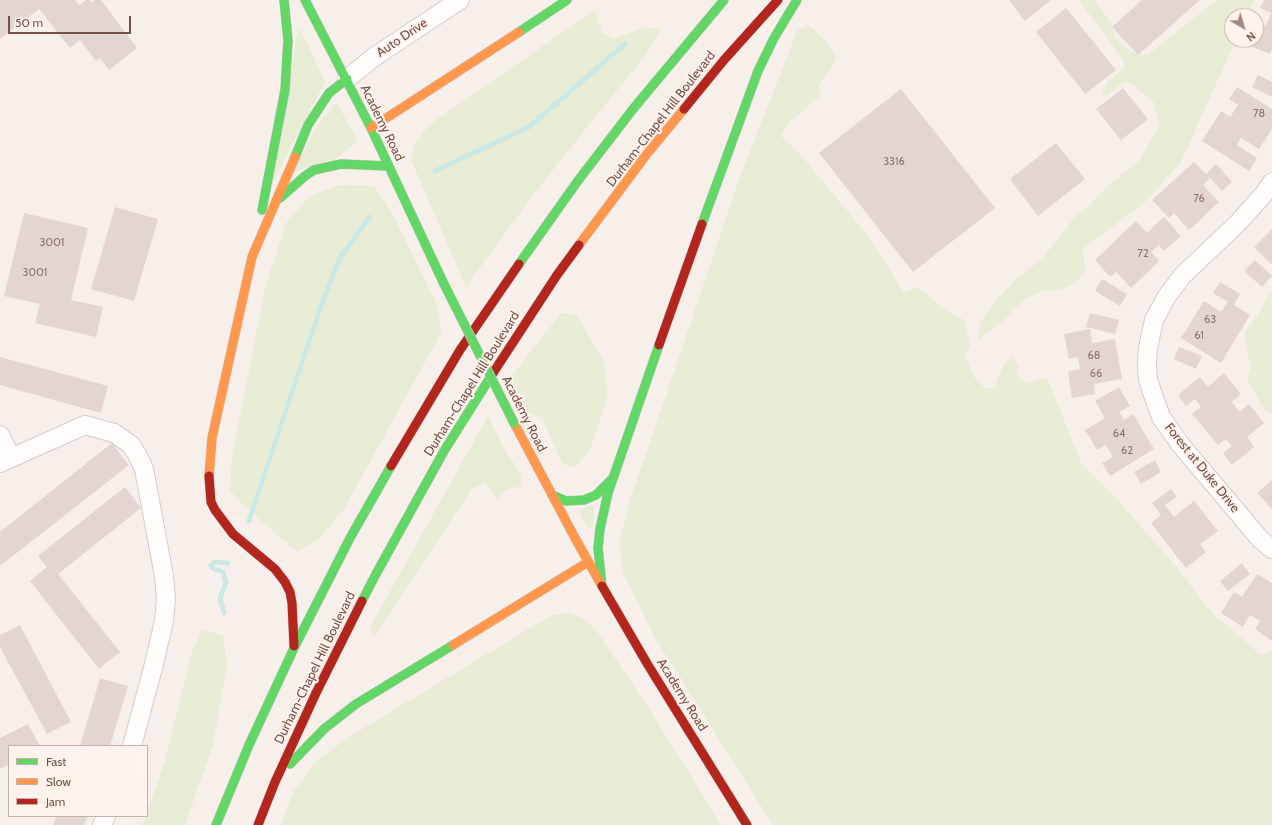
<!DOCTYPE html>
<style>
body{margin:0}
#map{position:relative;width:1272px;height:825px;overflow:hidden;background:#f7efea;font-family:Cabin,sans-serif}
canvas{display:block}
.legend{position:absolute;left:8px;top:745px;width:140px;height:72px;box-sizing:border-box;background:#fff3eb;border:1px solid #c7b2ab;margin:0;padding:5px 7px;list-style:none;font-size:12px;color:#74514b}
.legend li{display:flex;align-items:center;gap:8px;height:20px}
.legend b{width:20px;border:1px solid #c7b2ab}
.north{position:absolute;left:1224px;top:8px;width:40px;height:40px;box-sizing:border-box;background:#fff3eb;border:1px solid #c7b2ab;border-radius:50%;rotate:142deg;font-size:11px;font-weight:700;line-height:16px;text-align:center;color:#74514b}
.north::after{content:'';display:block;margin:auto;width:14px;height:18px;background:#a28883;clip-path:polygon(50% 0,100% 100%,50% 72%,0 100%)}
.scale{position:absolute;left:8px;top:16px;width:123px;height:18px;box-sizing:border-box;border:2px solid #74514b;border-top:0;padding-left:5px;font-size:12px;line-height:14px;white-space:nowrap;color:#74514b;-webkit-text-stroke:3px #fff3eb;paint-order:stroke}
</style>
<div id="map">
<canvas width="1272" height="825"></canvas>
<ul class="legend">
<li><b style="height:5px;background:#63d668"></b>Fast</li>
<li><b style="height:5px;background:#ff974d"></b>Slow</li>
<li><b style="height:5px;background:#b3261e"></b>Jam</li>
</ul>
<div class="north">N</div>
<div class="scale">50 m</div>
</div>
<script>
const ctx = document.querySelector('canvas').getContext('2d');
ctx.lineJoin = 'round';
function fillPath(path, color) {
  ctx.fillStyle = color;
  ctx.fill(path, 'evenodd');
}
function shape(rows) {
  const path = new Path2D();
  for (const r of rows) {
    path.moveTo(r[0], r[1]);
    for (let i = 2; i < r.length; i += 2) path.lineTo(r[i], r[i + 1]);
  }
  return path;
}
function trace(path, color, width, dash) {
  ctx.strokeStyle = color;
  ctx.lineWidth = width;
  ctx.lineCap = dash ? 'butt' : 'round';
  ctx.setLineDash(dash || []);
  ctx.stroke(path);
}
function label(font, color, halo, rows, align = 'center') {
  ctx.font = font + ' Cabin,sans-serif';
  ctx.lineWidth = 4;
  ctx.setLineDash([]);
  ctx.textBaseline = 'middle';
  ctx.strokeStyle = halo;
  ctx.fillStyle = color;
  for (const [text, x, y, turn = 0] of rows) {
    ctx.save();
    ctx.translate(x, y);
    ctx.rotate((+turn || 0) * Math.PI / 180);
    ctx.textAlign = isNaN(turn) ? turn : align;
    if (halo) ctx.strokeText(text, 0, 0);
    ctx.fillText(text, 0, 0);
    ctx.restore();
  }
}
fillPath(shape([
 [1079,0,1094,0,1111,22,1114,36,1118,41,1128,50,1140,55,1147,55,1217,0,1255,0,1246,16,1232,16,1232,40,1236,40,1181,162,1145,202,1083,249,1085,271,1082,276,1071,285,1060,290,1042,291,1027,298,1017,306,1000,324,977,341,981,321,996,300,1019,276,1042,259,1074,218,1090,205,1110,184,1139,161,1160,125,1153,101,1127,81,1121,84,1107,96,1102,93,1108,81,1124,68,1124,61],
 [595,10,602,33,614,39,640,29,659,27,660,32,645,56,600,111,533,195,466,287,411,160,415,143,430,124],
 [808,24,828,43,836,58,830,70,819,84,820,96,788,124,781,136,801,155,870,238,903,292,918,287,945,310,964,320,970,346,965,355,974,377,985,388,994,388,1003,366,1011,357,1018,365,1017,373,1026,384,1047,377,1082,465,1111,492,1178,569,1211,612,1261,655,1272,650,1272,825,773,825,655,638,624,575,619,545,629,502,652,437,738,182,797,31],
 [298,28,305,39,325,82,273,182],
 [336,104,339,107,358,141,337,158,293,172,313,133,333,105],
 [341,185,374,186,391,211,438,307,441,333,344,509,318,540,297,552,239,501,230,490,232,457,265,288,286,223,311,195],
 [1272,291,1272,415,1262,406,1247,379,1251,367,1245,342,1245,331,1259,314,1269,293],
 [561,313,577,315,603,360,608,395,590,449,578,464,570,467,562,463,542,419,526,411,510,378],
 [488,416,505,450,521,474,521,486,507,490,497,499,485,482,471,490,376,635,369,629],
 [594,504,592,529,588,528,580,514,581,509],
 [570,613,585,619,596,630,650,710,721,825,281,825,293,792,317,760,352,735,550,616],
 [203,630,223,635,227,664,213,745,185,825,142,825,146,816,147,816,147,812,165,761,193,648]
]), '#e8ecd5');
trace(shape([
 [435,171,529,127,625,44],
 [249,521,319,312,339,259,370,217],
 [224,613,220,598,226,582,223,572,212,568,211,565,215,562,228,563]
]), '#cce8e4', 5);
fillPath(shape([
 [0,0,75,0,79,5,86,0,89,0,91,3,95,0,101,0,137,48,109,70,100,58,96,61,80,40,70,48,39,9,0,39],
 [1009,0,1051,0,1025,21],
 [1142,0,1200,0,1138,55,1112,27],
 [1264,0,1272,0,1272,49,1270,54,1248,45,1250,40,1256,40,1256,25,1257,22,1266,26,1271,13,1260,8],
 [1066,8,1116,70,1085,94,1036,32],
 [1258,75,1272,82,1272,97,1252,87],
 [1237,87,1272,109,1272,129,1259,149,1241,138,1237,145,1257,158,1249,171,1202,141,1221,111,1230,117,1238,105,1229,99],
 [1123,88,1148,119,1121,140,1096,109],
 [901,89,995,208,913,272,819,153],
 [1056,143,1085,179,1038,216,1010,179],
 [1194,162,1206,174,1216,164,1232,182,1222,191,1210,178,1203,185,1219,202,1189,230,1174,213,1169,218,1152,200],
 [115,207,158,219,134,301,91,289],
 [24,213,88,228,71,300,103,307,96,337,35,323,40,304,4,296],
 [1164,217,1181,236,1164,251,1159,245,1151,252,1159,261,1131,288,1116,272,1110,277,1095,260,1136,221,1147,233],
 [1272,229,1272,265,1254,247],
 [1255,260,1272,276,1262,287,1244,271],
 [1102,279,1127,294,1120,306,1095,291],
 [1220,282,1240,294,1234,305,1250,315,1221,363,1181,338,1204,301,1221,312,1228,302,1213,293],
 [1090,313,1119,320,1115,334,1086,327],
 [1090,329,1092,343,1115,339,1122,379,1094,384,1095,394,1072,398,1068,371,1080,369,1078,357,1069,359,1064,334],
 [1179,347,1202,356,1196,369,1174,359],
 [0,357,108,386,101,413,0,385],
 [1224,373,1241,394,1232,402,1240,412,1249,404,1264,423,1247,437,1254,447,1232,465,1223,453,1232,446,1226,439,1218,445,1192,414,1201,407,1195,399,1186,406,1178,395,1200,377,1208,387],
 [1119,387,1130,406,1119,412,1124,420,1133,414,1154,449,1110,476,1102,463,1113,457,1106,445,1097,450,1085,430,1105,418,1095,401],
 [112,443,129,465,0,566,0,532],
 [1155,460,1161,472,1141,484,1134,472],
 [1272,480,1272,509,1257,493],
 [125,487,141,508,58,574,120,652,99,669,30,581,47,567,38,556],
 [1171,489,1177,497,1165,505,1174,517,1194,501,1218,531,1200,544,1206,552,1186,568,1151,523,1161,515,1152,503],
 [1242,563,1250,574,1228,591,1220,581],
 [1257,574,1272,583,1272,641,1255,629,1260,621,1250,615,1243,627,1221,613,1234,592,1242,597],
 [20,625,71,722,47,734,0,647,0,635],
 [100,678,128,686,110,746,80,746],
 [28,724,40,746,9,746,9,765,0,769,0,738],
 [57,816,88,816,84,825,53,825]
]), '#e3d6d2');
const street = shape([
 [347,79,374,57,460,0],
 [1272,182,1263,195,1237,224,1183,275,1167,296,1154,320,1148,348,1147,365,1148,379,1152,392,1161,417,1180,444,1260,539,1272,549],
 [0,435,11,458],
 [0,463,85,425,114,433,131,445,138,456,144,469,164,576,166,598,164,621,154,664,132,746],
 [102,825,106,816]
]);
const fast = shape([
 [305,0,371,128,443,282],
 [519,32,567,0],
 [295,157,308,125,329,93,347,79],
 [280,198,305,176,314,170,341,164,388,166],
 [262,210,285,90,288,40,284,0],
 [702,224,758,71,774,38,797,0],
 [519,264,577,182,633,109,724,0],
 [552,495,566,501,584,500,596,495,613,478],
 [602,586,598,548,600,529,608,493,659,345],
 [362,601,376,574,444,451,493,373],
 [290,764,324,729,356,704,453,645],
 [216,825,249,745,294,648,350,538,391,466]
]);
const slow = shape([
 [371,128,519,32],
 [579,245,646,155,684,109],
 [514,423,575,538,602,586],
 [209,476,212,438,252,257,295,157],
 [453,645,588,562]
]);
const jam = shape([
 [684,109,724,60,778,0],
 [659,345,702,224],
 [493,373,557,275,579,245],
 [391,466,460,350,519,264],
 [209,476,211,502,215,510,233,534,275,569,285,582,290,592,292,603,294,646],
 [602,586,648,665,747,825],
 [258,825,275,782,316,693,362,601]
]);
trace(street, '#d5cbc7', 20);
trace(fast, '#d6cac6', 10);
trace(slow, '#d6cac6', 10);
trace(jam, '#d6cac6', 10);
trace(street, '#fefdfc', 18);
trace(fast, '#63d668', 9);
trace(slow, '#ff974d', 9);
trace(jam, '#b3261e', 9);
const fastBridge = shape([
 [443,282,514,423]
]);
trace(fastBridge, '#d6cac6', 10, []);
trace(fastBridge, '#63d668', 9);
label('11px', '#92746f', null, [
 ["78",1259,114],
 ["3316",894,162],
 ["76",1199,199],
 ["3001",52,243],
 ["72",1143,254],
 ["3001",35,273],
 ["63",1210,320],
 ["61",1199,336],
 ["68",1094,356],
 ["66",1096,374],
 ["64",1119,434],
 ["62",1127,451]
]);
label('13px', '#74514b', '#fff3eb', [
 ["Auto Drive",402,38,-34],
 ["Durham-Chapel Hill Boulevard",661,119,-52],
 ["Academy Road",382,123,64],
 ["Durham-Chapel Hill Boulevard",472,384,-58],
 ["Academy Road",524,414,63],
 ["Forest at Duke Drive",1202,468,51],
 ["Durham-Chapel Hill Boulevard",315,668,-64],
 ["Academy Road",682,695,58]
]);
</script>
